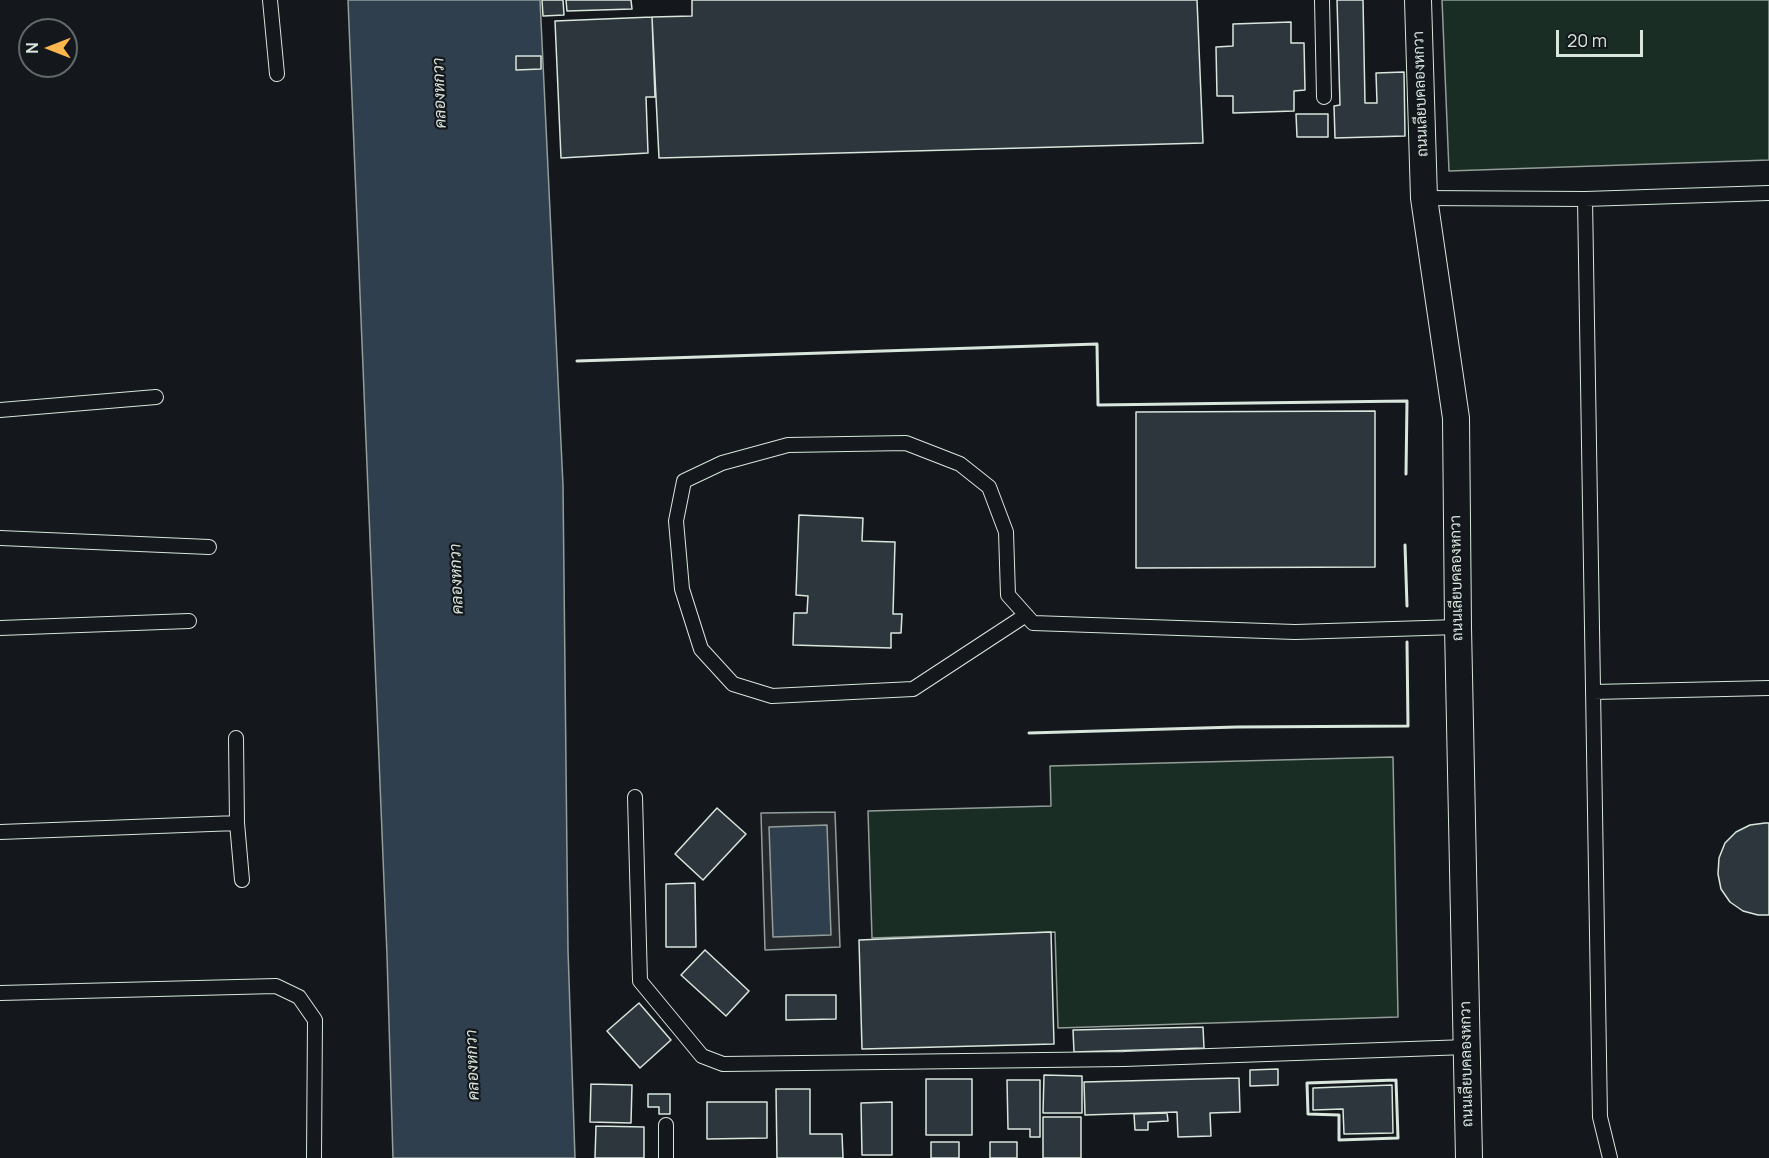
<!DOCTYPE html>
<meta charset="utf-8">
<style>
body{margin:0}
#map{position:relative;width:1769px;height:1158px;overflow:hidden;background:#14181c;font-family:Manrope,sans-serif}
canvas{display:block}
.north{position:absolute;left:18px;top:18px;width:60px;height:60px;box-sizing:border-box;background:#14181c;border:2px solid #626a69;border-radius:50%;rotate:270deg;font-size:16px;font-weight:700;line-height:24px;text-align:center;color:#d8e6dc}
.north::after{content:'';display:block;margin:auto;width:21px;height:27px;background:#ffb74d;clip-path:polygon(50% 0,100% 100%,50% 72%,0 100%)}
.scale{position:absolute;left:1556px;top:30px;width:87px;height:27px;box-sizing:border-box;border:3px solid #d8e6dc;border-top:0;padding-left:8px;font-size:18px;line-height:21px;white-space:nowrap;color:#d8e6dc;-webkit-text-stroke:4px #14181c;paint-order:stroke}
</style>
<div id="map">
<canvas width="1769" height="1158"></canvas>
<div class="north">N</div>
<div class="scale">20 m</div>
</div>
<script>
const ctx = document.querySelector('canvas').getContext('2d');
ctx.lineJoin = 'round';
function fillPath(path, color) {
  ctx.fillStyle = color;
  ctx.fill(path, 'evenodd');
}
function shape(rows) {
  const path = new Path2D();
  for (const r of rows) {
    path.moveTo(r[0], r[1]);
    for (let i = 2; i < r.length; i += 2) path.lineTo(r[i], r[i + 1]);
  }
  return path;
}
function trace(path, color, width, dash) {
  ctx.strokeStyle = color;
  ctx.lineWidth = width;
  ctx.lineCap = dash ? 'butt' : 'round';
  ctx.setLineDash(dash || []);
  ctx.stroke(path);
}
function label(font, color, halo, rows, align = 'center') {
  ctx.font = font + ' Manrope,Sarabun,sans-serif';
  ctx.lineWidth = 4.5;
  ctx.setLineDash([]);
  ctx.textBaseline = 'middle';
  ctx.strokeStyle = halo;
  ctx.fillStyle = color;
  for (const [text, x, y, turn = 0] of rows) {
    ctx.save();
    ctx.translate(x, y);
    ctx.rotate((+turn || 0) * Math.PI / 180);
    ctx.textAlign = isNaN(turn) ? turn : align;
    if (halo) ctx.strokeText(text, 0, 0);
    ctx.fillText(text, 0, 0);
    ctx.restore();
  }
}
const green = shape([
 [1442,0,1769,0,1769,160,1449,171,1442,0],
 [1393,757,1398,1017,1058,1028,1055,932,872,938,868,811,1051,806,1050,766,1393,757]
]);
fillPath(green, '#1a2d24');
trace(green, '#939e99', 1.5);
const parking = shape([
 [835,812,840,947,765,950,761,813,835,812]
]);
fillPath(parking, '#24282b');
trace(parking, '#939e99', 1.5);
const water = shape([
 [348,0,540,0,563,485,568,950,575,1158,393,1158,387,955,348,0],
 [827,825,831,935,773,937,769,827,827,825]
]);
fillPath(water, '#2f3f4d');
trace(water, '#939e99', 1.5);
const building = shape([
 [542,0,563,0,564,15,543,16,542,0],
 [566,0,631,0,632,9,567,11,566,0],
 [692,0,1197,0,1203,143,659,158,652,17,692,16,692,0],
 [1337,0,1363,0,1365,103,1377,103,1376,73,1404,72,1405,136,1335,138,1334,106,1340,105,1337,0],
 [652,17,655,97,646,97,648,153,561,158,555,21,652,17],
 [1291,22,1291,43,1304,43,1305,90,1294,91,1294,111,1233,113,1233,96,1217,96,1216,47,1233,46,1233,24,1291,22],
 [516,56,541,56,541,69,516,70,516,56],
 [1296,114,1328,114,1328,137,1297,137,1296,114],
 [1375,411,1375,567,1136,568,1136,412,1375,411],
 [799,515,863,518,862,541,895,542,893,614,902,614,901,633,891,633,891,648,793,645,794,613,807,613,808,596,796,595,799,515],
 [717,808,746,834,703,880,675,854,717,808],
 [1765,823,1769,823,1769,915,1758,915,1743,911,1730,902,1721,889,1718,874,1719,858,1725,843,1736,832,1750,825,1765,823],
 [695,883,696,947,666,947,666,884,695,883],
 [1051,932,1054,1044,862,1049,859,940,1051,932],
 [705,950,749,991,726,1016,681,975,705,950],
 [786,995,836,995,836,1019,786,1020,786,995],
 [639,1003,671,1040,640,1068,607,1031,639,1003],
 [1203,1027,1204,1048,1074,1052,1073,1030,1203,1027],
 [1278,1069,1278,1085,1250,1086,1250,1070,1278,1069],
 [1044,1075,1082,1076,1082,1113,1043,1113,1044,1075],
 [1239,1078,1240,1112,1210,1113,1211,1136,1178,1137,1177,1112,1085,1115,1084,1082,1239,1078],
 [926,1079,972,1079,972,1135,926,1135,926,1079],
 [1007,1080,1040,1080,1040,1137,1030,1137,1030,1129,1008,1129,1007,1080],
 [591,1084,632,1085,631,1123,590,1122,591,1084],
 [1392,1085,1393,1133,1344,1134,1343,1109,1313,1110,1313,1088,1392,1085],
 [776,1089,810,1089,810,1134,842,1134,843,1158,777,1158,776,1089],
 [648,1094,670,1094,670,1114,659,1114,659,1107,648,1107,648,1094],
 [707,1102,767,1102,767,1138,707,1139,707,1102],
 [892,1102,892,1155,862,1155,861,1103,892,1102],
 [1167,1113,1168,1121,1148,1122,1148,1130,1135,1130,1134,1114,1167,1113],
 [1043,1117,1081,1117,1081,1158,1043,1158,1043,1117],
 [596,1126,644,1127,644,1158,595,1158,596,1126],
 [931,1142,959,1142,959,1158,931,1158,931,1142],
 [990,1142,1017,1142,1017,1158,990,1158,990,1142]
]);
fillPath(building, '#2c363c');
trace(building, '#d8e6dc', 1.5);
const lane = shape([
 [270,0,277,74],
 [1322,0,1324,97],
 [1424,198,1585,199,1769,193],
 [1585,199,1600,1117,1610,1158],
 [0,410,156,397],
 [0,538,209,547],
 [1026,615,913,689,772,696,733,684,701,649,682,589,676,521,684,481,722,463,788,445,906,443,960,464,989,487,1006,532,1008,595,1033,623,1295,632,1458,627],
 [0,628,189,621],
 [1593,692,1769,688],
 [236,738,237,823,242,880],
 [635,797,640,981,702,1056,723,1064,1124,1059,1467,1047],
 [0,832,237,823],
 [0,993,276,986,299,997,315,1020,314,1158],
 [666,1125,666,1158]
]);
const street = shape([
 [1418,0,1424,198,1456,418,1458,627,1469,1158]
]);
trace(lane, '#d8e6dc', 16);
trace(street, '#d8e6dc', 28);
trace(lane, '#14181c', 14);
trace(street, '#14181c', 26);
trace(shape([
 [577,361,1097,344,1098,405,1407,401,1406,474],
 [1405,545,1407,606],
 [1029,733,1237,727,1408,726,1407,642],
 [1396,1080,1398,1138,1339,1140,1339,1115,1308,1114,1307,1083,1396,1080]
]), '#d8e6dc', 3);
label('15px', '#d8e6dc', '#14181c', [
 ["ถนนเลียบคลองหกวา",1421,94,-92],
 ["ถนนเลียบคลองหกวา",1457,578,-91],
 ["ถนนเลียบคลองหกวา",1467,1064,-91]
]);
label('italic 16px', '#d8e6dc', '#14181c', [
 ["คลองหกวา",440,93,-92],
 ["คลองหกวา",457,579,-92],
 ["คลองหกวา",473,1065,-92]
]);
</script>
